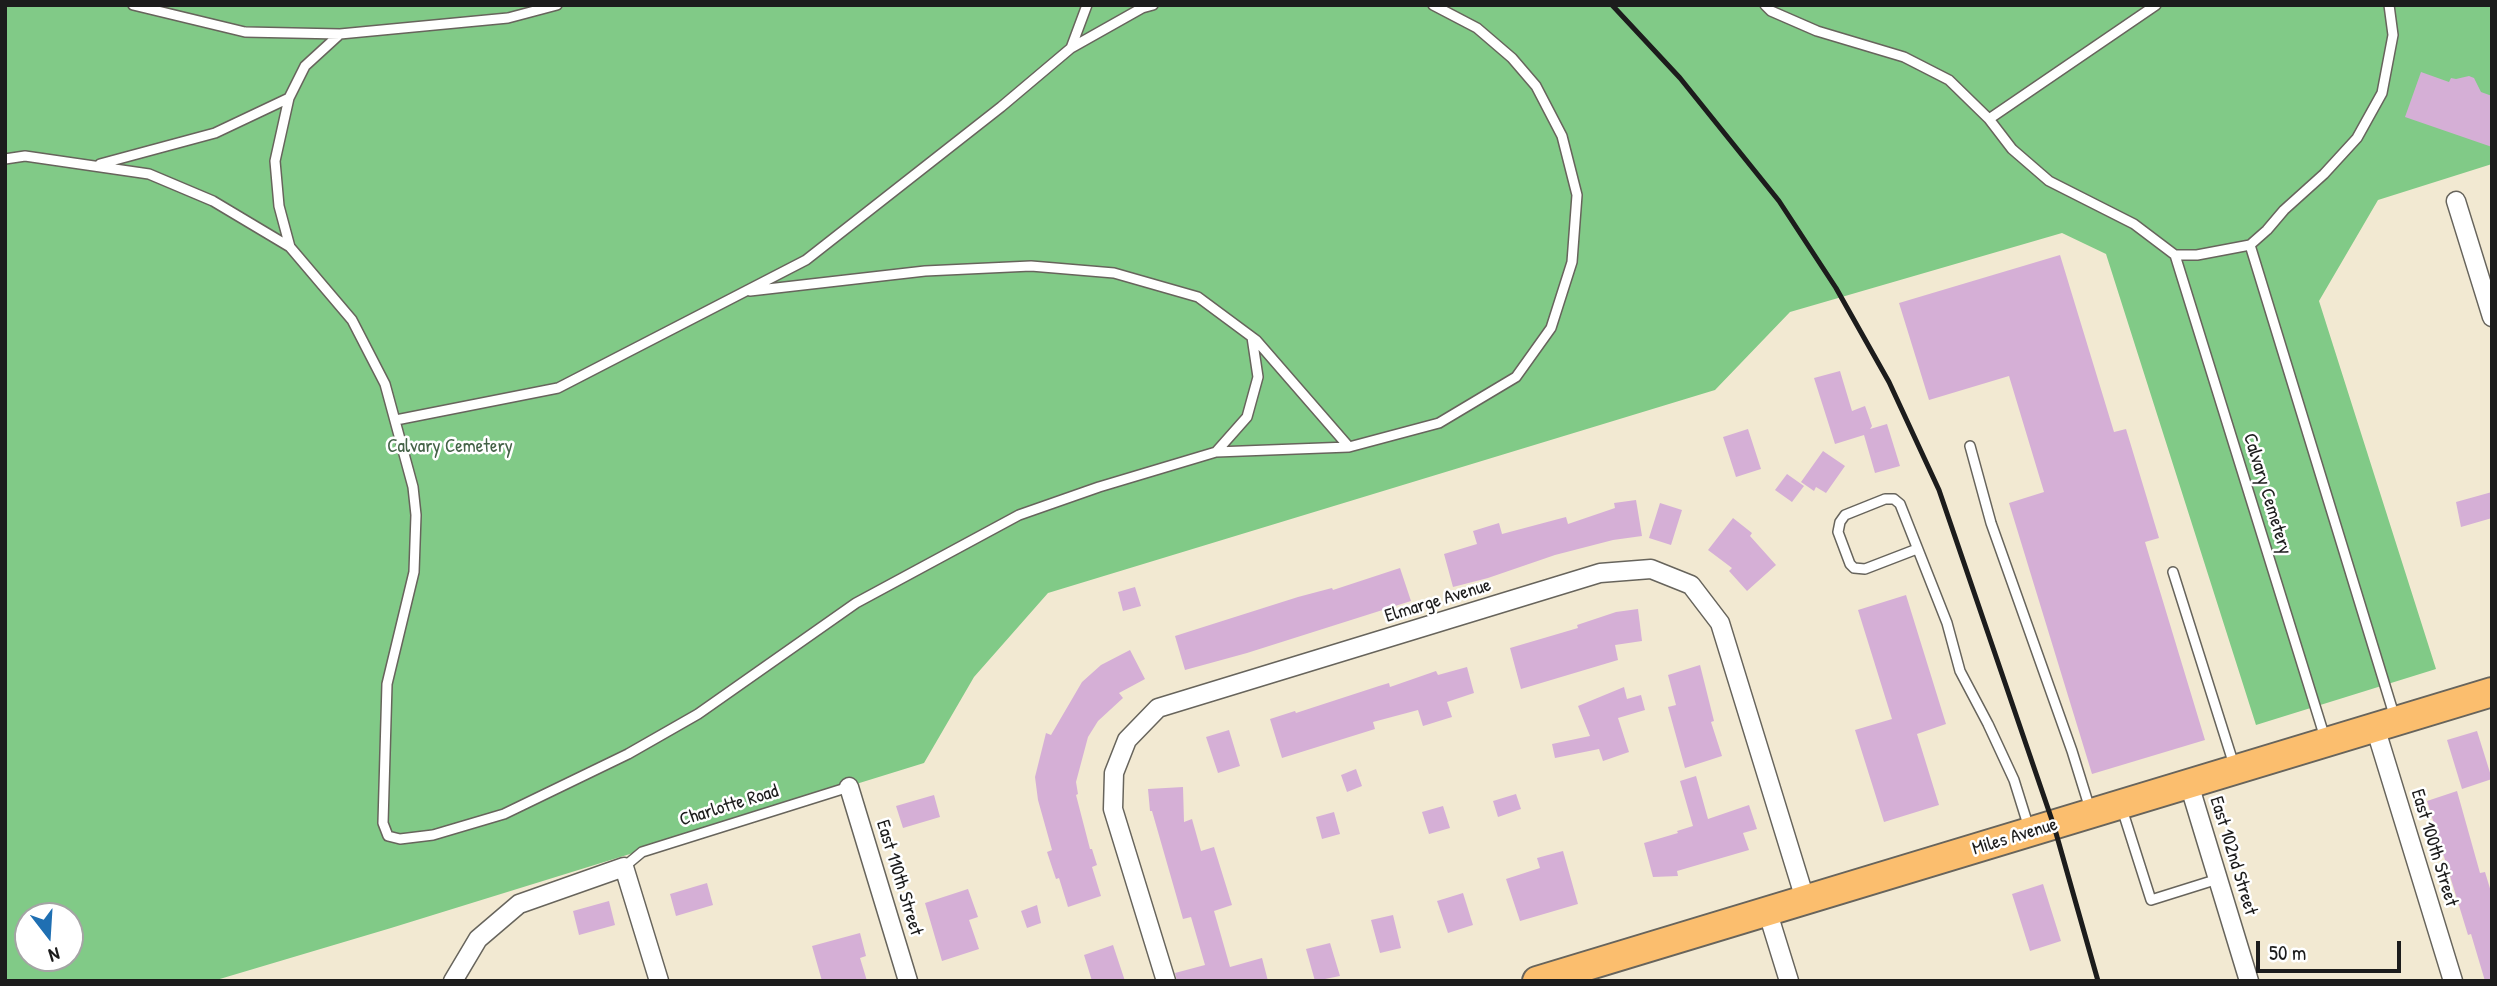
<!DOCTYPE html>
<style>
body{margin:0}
#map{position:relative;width:2497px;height:986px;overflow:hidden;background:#f2e9d2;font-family:"Patrick Hand",sans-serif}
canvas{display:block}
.frame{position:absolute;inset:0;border:7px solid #1c1c1c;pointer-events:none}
.north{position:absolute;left:14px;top:902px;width:70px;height:70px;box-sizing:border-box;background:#fff;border:2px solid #a4a4a4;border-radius:50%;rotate:163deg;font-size:19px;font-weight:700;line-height:28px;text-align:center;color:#1c1c1c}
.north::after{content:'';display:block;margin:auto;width:24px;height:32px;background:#1f6fb2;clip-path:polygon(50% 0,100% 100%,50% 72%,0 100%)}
.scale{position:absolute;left:2256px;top:941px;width:145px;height:32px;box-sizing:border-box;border:4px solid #1c1c1c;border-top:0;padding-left:9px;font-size:21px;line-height:24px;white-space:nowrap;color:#1c1c1c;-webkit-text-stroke:5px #fff;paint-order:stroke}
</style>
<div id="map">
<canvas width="2497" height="986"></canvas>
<div class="frame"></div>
<div class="north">N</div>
<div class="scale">50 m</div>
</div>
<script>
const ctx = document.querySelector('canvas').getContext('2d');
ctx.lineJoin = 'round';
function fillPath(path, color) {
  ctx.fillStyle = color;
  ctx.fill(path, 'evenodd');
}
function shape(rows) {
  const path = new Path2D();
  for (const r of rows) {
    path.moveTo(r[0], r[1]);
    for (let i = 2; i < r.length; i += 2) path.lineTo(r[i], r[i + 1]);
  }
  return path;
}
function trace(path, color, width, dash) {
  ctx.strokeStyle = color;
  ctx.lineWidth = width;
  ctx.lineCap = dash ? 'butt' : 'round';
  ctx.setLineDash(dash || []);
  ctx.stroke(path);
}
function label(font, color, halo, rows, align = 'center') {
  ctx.font = font + ' "Patrick Hand",sans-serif';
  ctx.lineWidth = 5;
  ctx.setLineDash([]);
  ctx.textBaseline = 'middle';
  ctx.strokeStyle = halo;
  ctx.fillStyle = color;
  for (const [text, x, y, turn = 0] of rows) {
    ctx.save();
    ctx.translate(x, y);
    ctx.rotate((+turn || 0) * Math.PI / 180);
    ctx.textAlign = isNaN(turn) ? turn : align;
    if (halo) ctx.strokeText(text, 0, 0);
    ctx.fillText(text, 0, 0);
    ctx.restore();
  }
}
fillPath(shape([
 [5,5,2492,5,2492,164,2378,200,2319,301,2436,669,2256,725,2106,254,2062,233,1790,312,1715,390,1048,593,974,677,924,763,391,928,213,981,5,981],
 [28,916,70,916,70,958,28,958]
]), '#81ca87');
fillPath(shape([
 [2421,72,2449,82,2451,78,2456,79,2469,76,2474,78,2481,92,2492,96,2492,147,2405,117],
 [2060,255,2114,432,2126,429,2159,538,2145,542,2205,740,2092,774,2009,503,2044,492,2009,376,1929,400,1899,303],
 [1840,371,1852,411,1865,406,1872,426,1870,429,1887,424,1900,466,1875,473,1864,435,1835,444,1814,378],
 [1748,429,1761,469,1736,477,1723,437],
 [1823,451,1845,466,1826,493,1816,487,1814,491,1801,482],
 [1787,474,1804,486,1792,502,1775,490],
 [2492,492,2492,518,2461,527,2456,502],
 [1636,500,1642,536,1613,540,1555,555,1488,578,1453,587,1444,554,1477,544,1473,531,1499,523,1502,534,1566,517,1568,524,1615,508,1614,503],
 [1660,503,1682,510,1671,545,1649,538],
 [1733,518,1752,533,1750,536,1776,565,1747,591,1729,571,1732,568,1708,550],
 [1400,568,1411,601,1247,653,1185,670,1175,636,1298,597,1332,588,1333,590],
 [1135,587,1141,606,1123,611,1118,592],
 [1906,595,1946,724,1917,734,1939,805,1884,822,1855,730,1892,719,1858,610],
 [1638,609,1642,641,1615,645,1618,660,1521,689,1510,648,1578,628,1577,625,1616,612],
 [1130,650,1145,679,1119,693,1123,698,1098,721,1088,737,1076,782,1078,794,1076,795,1090,849,1092,849,1097,865,1092,867,1101,896,1068,907,1059,878,1056,879,1047,852,1052,850,1038,800,1035,777,1046,733,1051,735,1082,682,1101,665],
 [1700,665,1714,721,1711,722,1722,756,1685,768,1668,707,1676,705,1668,675],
 [1467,667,1474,693,1447,702,1452,717,1423,726,1418,710,1373,722,1375,729,1282,758,1270,719,1295,711,1296,713,1379,686,1389,683,1390,687,1436,671,1438,675],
 [1624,687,1627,699,1641,695,1645,710,1618,718,1629,752,1603,761,1599,749,1555,758,1552,744,1590,736,1578,706],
 [1229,730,1240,766,1218,773,1206,737],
 [2477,731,2492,779,2462,789,2447,740],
 [1356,769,1362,786,1347,792,1341,775],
 [1696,776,1708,819,1749,805,1757,829,1743,833,1749,850,1677,871,1678,876,1653,877,1644,843,1678,833,1677,831,1693,826,1680,781],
 [1183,787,1184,822,1192,819,1201,851,1214,847,1232,905,1214,911,1230,967,1262,958,1268,981,1177,981,1175,973,1205,965,1191,917,1183,919,1152,811,1150,811,1148,789],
 [2457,791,2480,873,2485,872,2492,895,2492,981,2485,981,2471,934,2468,935,2427,801],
 [1516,794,1521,809,1498,817,1493,801],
 [934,795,940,817,903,828,896,806],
 [1443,806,1450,828,1429,834,1422,812],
 [1334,812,1340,834,1322,839,1316,817],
 [1563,851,1578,904,1520,921,1506,879,1540,868,1537,858],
 [707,883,713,905,676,916,670,894],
 [2043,884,2061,941,2030,951,2012,894],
 [968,889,978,917,969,920,979,949,942,961,925,903],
 [1463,893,1473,925,1448,933,1437,901],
 [609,901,615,925,579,935,573,911],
 [1037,905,1041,923,1027,928,1021,911],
 [1393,915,1401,948,1380,953,1371,920],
 [860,933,866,956,860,958,867,981,822,981,812,946],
 [1330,943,1340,976,1315,981,1306,949],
 [1113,945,1125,981,1092,981,1084,955]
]), '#d5afd6');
const lane = shape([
 [133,5,245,32,340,34,508,18,557,5],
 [1765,5,1771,11,1817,31,1904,57,1949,80,1989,119],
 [2156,5,1989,119,2012,149,2049,181,2134,224,2175,255,2197,255,2250,245,2267,230,2284,210,2324,174,2357,138,2382,93,2393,35,2389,5],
 [340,34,305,66,289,98,275,161,279,206,290,247,352,320,385,384,413,487,416,515,414,572,387,684,383,823,388,836,400,839,433,835,504,814,628,754,698,714,856,603,1019,515,1099,487,1216,452,1349,447,1439,423,1516,377,1551,328,1572,262,1577,195,1562,136,1536,86,1512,58,1477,28,1433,5],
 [1071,48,1087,5],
 [5,159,25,156,149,174,213,201,290,247],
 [100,164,215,133,289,98],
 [2250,245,2395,718],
 [2175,255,2325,738],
 [750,291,925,271,1031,266,1114,273,1198,297,1256,340,1349,447],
 [396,420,558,388,806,260,1001,107,1071,48,1142,8,1153,5],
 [1970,446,1991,523,2072,751,2090,809],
 [1216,452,1247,417,1258,377,1252,337],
 [1917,549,1865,569,1854,568,1850,564,1838,532,1840,522,1845,515,1885,499,1894,499,1900,504,1947,623,1960,671,1988,724,2014,780,2029,828],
 [2173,572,2234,765],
 [2122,809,2151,900,2218,879],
 [624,867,642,852,849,787]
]);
const street = shape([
 [2456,201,2492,317],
 [2375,727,2453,981],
 [2189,784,2249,981],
 [849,787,908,981],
 [1767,910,1789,981],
 [453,981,478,939,519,904,624,867,659,981],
 [1166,981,1113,809,1114,773,1127,740,1158,708,1600,573,1651,569,1691,585,1720,623,1805,899]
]);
const primary = shape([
 [1537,981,2492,692]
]);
trace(lane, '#67645c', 12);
trace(street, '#67645c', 21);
trace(primary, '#67645c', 32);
trace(lane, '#fff', 9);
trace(street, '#fff', 18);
trace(primary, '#fbbe6e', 28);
trace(shape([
 [1612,5,1680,78,1779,201,1836,288,1889,382,1939,490,2054,826,2098,981]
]), '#1c1c1c', 5);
label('19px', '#446247', '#fff', [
 ["Calvary Cemetery",450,447]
]);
label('19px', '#1c1c1c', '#fff', [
 ["Calvary Cemetery",2267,494,73],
 ["Elmarge Avenue",1438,601,-17],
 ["Charlotte Road",729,806,-17],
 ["Miles Avenue",2015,837,-17],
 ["East 100th Street",2434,848,73],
 ["East 102nd Street",2233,856,73],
 ["East 110th Street",899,878,73]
]);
</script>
